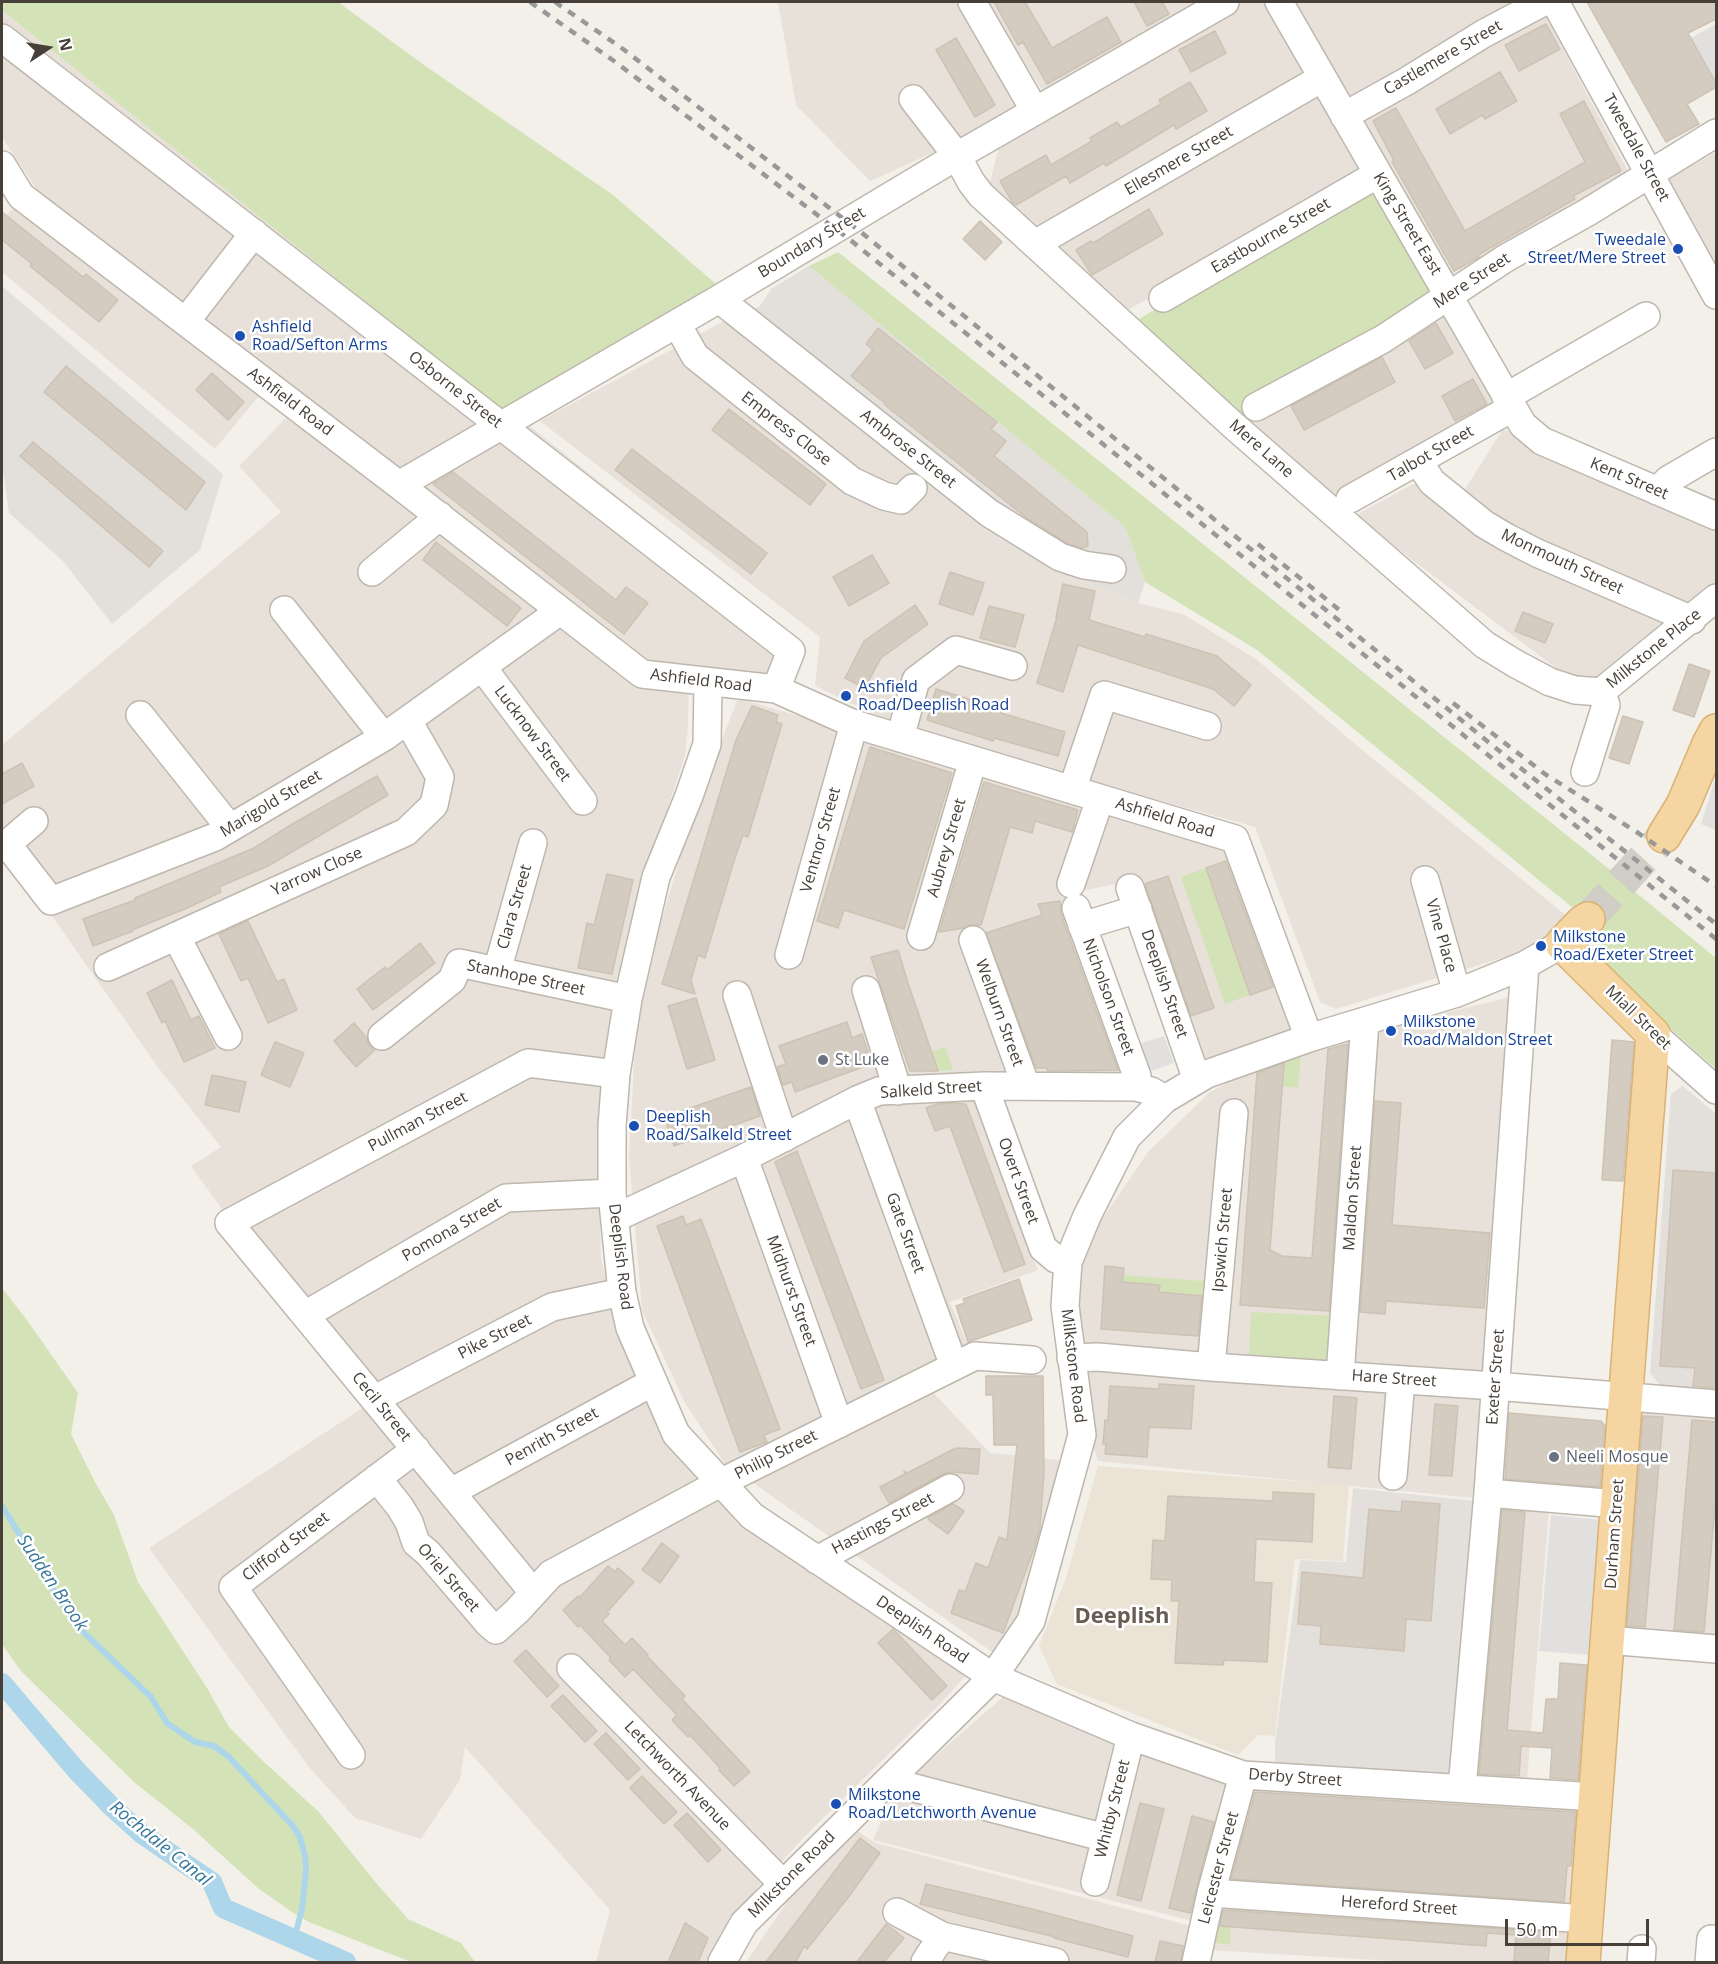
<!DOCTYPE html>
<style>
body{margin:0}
#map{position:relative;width:1718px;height:1964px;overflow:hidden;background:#f3f0ea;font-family:"Open Sans",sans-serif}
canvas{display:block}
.frame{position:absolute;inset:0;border:3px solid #474039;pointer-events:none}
.north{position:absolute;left:18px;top:18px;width:60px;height:60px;-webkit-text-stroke:4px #fff;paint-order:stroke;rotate:78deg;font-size:16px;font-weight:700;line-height:24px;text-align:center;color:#474039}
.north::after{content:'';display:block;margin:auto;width:21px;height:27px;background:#474039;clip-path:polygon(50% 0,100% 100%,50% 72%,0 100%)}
.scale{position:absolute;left:1505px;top:1919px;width:144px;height:27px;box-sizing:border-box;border:3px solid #474039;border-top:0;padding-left:8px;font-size:18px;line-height:21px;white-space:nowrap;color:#474039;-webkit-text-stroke:4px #fff;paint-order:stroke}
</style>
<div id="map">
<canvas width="1718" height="1964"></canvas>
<div class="frame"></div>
<div class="north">N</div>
<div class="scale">50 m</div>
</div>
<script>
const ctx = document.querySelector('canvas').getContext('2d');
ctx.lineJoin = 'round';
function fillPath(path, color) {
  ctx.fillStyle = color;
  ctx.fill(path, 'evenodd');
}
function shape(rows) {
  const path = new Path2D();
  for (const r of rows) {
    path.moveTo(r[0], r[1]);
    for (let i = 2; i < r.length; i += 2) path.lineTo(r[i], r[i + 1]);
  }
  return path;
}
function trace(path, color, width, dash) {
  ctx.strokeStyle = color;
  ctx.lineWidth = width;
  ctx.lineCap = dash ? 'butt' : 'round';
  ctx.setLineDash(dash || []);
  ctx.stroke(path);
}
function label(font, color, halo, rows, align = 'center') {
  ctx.font = font + ' "Open Sans",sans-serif';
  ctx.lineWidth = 5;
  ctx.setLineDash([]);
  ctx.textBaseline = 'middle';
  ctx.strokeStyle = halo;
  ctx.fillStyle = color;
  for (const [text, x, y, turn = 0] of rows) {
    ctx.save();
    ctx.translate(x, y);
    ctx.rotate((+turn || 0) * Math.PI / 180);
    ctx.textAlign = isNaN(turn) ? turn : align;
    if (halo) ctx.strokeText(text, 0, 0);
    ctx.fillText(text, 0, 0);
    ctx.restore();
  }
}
fillPath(shape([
 [2,2,7,2,427,344,799,641,759,681,689,672,688,728,685,756,645,875,597,1125,601,1260,630,1357,683,1458,968,1673,940,1704,812,1829,757,1888,718,1962,596,1962,610,1910,465,1747,460,1780,421,1839,355,1818,308,1766,149,1548,364,1407,191,1166,221,1147,160,1070,2,845,2,745,281,512,239,466,290,414,258,397,215,449,2,272,2,219,36,188,2,137],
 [778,2,956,2,1019,114,870,181,796,105],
 [984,2,1209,2,1044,93],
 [1240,2,1275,2,1374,174,1124,312,989,187,998,150],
 [1292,2,1529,2,1349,98],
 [1545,15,1630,175,1449,276,1359,119],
 [1716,152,1716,281,1662,183],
 [1450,301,1503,400,1334,509,1243,427,1259,411],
 [724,321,984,529,1036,562,1138,603,1183,614,1256,659,1356,745,1568,917,1541,946,1336,1009,1320,1002,1255,827,1058,772,895,724,815,686,820,637,540,421],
 [1503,429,1716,523,1716,594,1598,681,1568,677,1354,516,1413,484,1464,491],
 [738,698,1234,847,1296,1035,1199,1063,1133,880,1064,895,1125,1081,967,1083,1038,1270,950,1302,970,1351,730,1471,685,1403,642,1310,629,1158,637,1004,691,820],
 [1510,997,1491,1380,1075,1353,1072,1263,1148,1152,1210,1092,1289,1051],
 [1076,1365,1491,1389,1473,1498,1098,1461,1087,1428],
 [929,1388,990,1453,1061,1460,1044,1561,1021,1614,995,1654,752,1482],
 [1637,1409,1716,1415,1716,1645,1618,1637],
 [1497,1505,1549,1510,1527,1780,1473,1777],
 [1012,1689,1233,1784,1196,1922,873,1840,894,1792],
 [1250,1782,1586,1809,1572,1962,1410,1962,1208,1950],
 [856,1830,876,1843,1195,1927,1185,1962,746,1962,801,1882]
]), '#e7e1d9');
fillPath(shape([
 [809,266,1125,527,1145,582,1138,603,1036,562,984,529,724,321,760,306,771,289],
 [2,286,223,474,200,550,112,624,63,561,9,513,2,463],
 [1683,1086,1716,1114,1716,1392,1663,1389,1650,1373,1671,1094],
 [1353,1488,1475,1501,1449,1778,1275,1766,1275,1743,1300,1560,1346,1562]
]), '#e3dfdb');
fillPath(shape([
 [1098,1466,1349,1485,1343,1561,1295,1559,1275,1736,1258,1735,1238,1755,1057,1684,1039,1646,1066,1578]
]), '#ebe3d5');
fillPath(shape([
 [2,2,338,2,424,65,613,195,723,290,508,416,2,10],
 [1377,179,1444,293,1376,338,1240,414,1127,326],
 [838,252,1609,869,1634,891,1716,958,1716,1069,1621,985,1607,970,1602,951,1600,930,1257,650,1145,582,1125,527,809,266],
 [1206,868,1250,995,1225,1004,1181,877],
 [945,1047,953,1070,938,1071,932,1051],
 [1301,1057,1298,1088,1282,1086,1284,1062],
 [1123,1275,1216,1282,1206,1296,1159,1292,1160,1285,1131,1283,1121,1301],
 [2,1288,27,1320,78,1393,71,1434,95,1482,114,1515,138,1582,207,1688,229,1727,264,1762,318,1811,377,1884,408,1919,461,1943,475,1962,411,1962,309,1922,292,1912,259,1889,193,1829,134,1782,20,1670,2,1644],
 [1251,1312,1337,1316,1334,1362,1249,1357],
 [1217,1926,1231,1927,1230,1944,1213,1943]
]), '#d3e3b7');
fillPath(shape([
 [1716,24,1716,83,1691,38],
 [1716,776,1716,830,1701,824],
 [1164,1036,1174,1063,1148,1072,1139,1044],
 [1551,1515,1601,1520,1589,1655,1539,1651]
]), '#e2e0de');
trace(shape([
 [2,1506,75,1624,151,1697,167,1723,195,1742,214,1746,229,1757,292,1825,300,1837,305,1856,306,1870,302,1909,297,1928]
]), '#add6ea', 6);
trace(shape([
 [2,1683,77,1771,112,1807,142,1834,212,1882,223,1908,346,1962]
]), '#add6ea', 20);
const building = shape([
 [994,2,1025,2,1052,48,1107,17,1121,42,1047,84,1023,42,1018,45,994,2],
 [1134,2,1162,2,1169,14,1147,26,1134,2],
 [1587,2,1716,2,1716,19,1688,33,1716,83,1716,87,1687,104,1699,124,1666,142,1587,2],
 [1546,24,1560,49,1519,71,1505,45,1546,24],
 [1215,31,1226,53,1191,72,1179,50,1215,31],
 [956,38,995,105,975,117,936,50,956,38],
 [1500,72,1517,101,1485,119,1482,115,1450,134,1436,109,1500,72],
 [1190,82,1207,111,1176,129,1174,125,1106,166,1104,163,1070,183,1066,176,1016,205,1012,202,1000,181,1046,155,1051,165,1092,141,1090,138,1117,122,1121,127,1161,104,1159,100,1190,82],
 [1584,101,1621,171,1573,196,1575,199,1478,255,1479,257,1454,271,1392,162,1394,161,1373,121,1396,108,1465,231,1585,162,1560,114,1584,101],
 [1149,209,1163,234,1092,275,1076,250,1091,241,1093,243,1149,209],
 [2,212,83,277,86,274,118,300,99,322,30,266,32,264,2,240,2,212],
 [980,221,1002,242,985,260,963,239,980,221],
 [1436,323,1453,353,1425,369,1409,341,1436,323],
 [878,328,997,422,991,429,1006,441,994,456,1087,532,1088,546,1082,548,1067,543,1028,519,885,405,886,404,851,376,873,350,866,344,878,328],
 [1382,357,1395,382,1304,430,1291,406,1382,357],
 [66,366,205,482,186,510,44,392,66,366],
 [212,373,244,402,228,420,196,390,212,373],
 [1473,379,1487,404,1455,421,1442,396,1473,379],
 [729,409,826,484,810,505,712,430,729,409],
 [33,442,163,551,149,567,20,456,33,442],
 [632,449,767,553,751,574,615,470,632,449],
 [453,472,616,600,626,587,648,603,624,634,433,484,453,472],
 [436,542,521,608,507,626,423,560,436,542],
 [872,555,889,583,849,606,833,577,872,555],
 [950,572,984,583,973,615,939,604,950,572],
 [1063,584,1095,591,1089,620,1145,637,1146,634,1217,656,1251,685,1234,706,1213,689,1078,645,1063,692,1037,683,1057,617,1056,617,1063,584],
 [915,605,928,624,881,658,865,688,845,678,864,641,915,605],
 [989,606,1024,615,1015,647,980,638,989,606],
 [1523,612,1553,624,1545,643,1515,631,1523,612],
 [1689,664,1710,671,1694,717,1673,710,1689,664],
 [936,689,1002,709,1001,713,1065,732,1058,756,994,738,993,741,927,720,936,689],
 [752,706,778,715,776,722,782,724,748,837,743,835,733,864,705,958,698,955,691,980,695,994,662,984,736,740,752,706],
 [1623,716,1643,722,1629,764,1609,758,1623,716],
 [870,747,952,773,904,929,844,910,838,928,817,921,870,747],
 [22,763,34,786,2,804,2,774,22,763],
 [377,776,388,795,346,820,268,866,219,887,221,892,185,909,132,930,133,931,93,946,83,919,135,900,135,898,254,848,294,823,377,776],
 [984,782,1078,810,1072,832,1035,821,1032,833,1010,827,981,925,968,925,964,928,939,932,984,782],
 [1226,861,1273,987,1250,995,1206,868,1226,861],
 [607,874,633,880,612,974,578,968,587,923,594,925,607,874],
 [1168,876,1214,1008,1191,1016,1145,884,1168,876],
 [1060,901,1061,913,1067,931,1118,1070,1047,1071,1047,1068,1036,1068,986,933,1042,915,1038,904,1060,901],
 [248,921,277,982,284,979,297,1010,268,1023,248,978,241,981,219,934,248,921],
 [420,943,435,963,373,1010,357,989,385,967,387,970,420,943],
 [898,950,908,983,938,1071,910,1071,878,978,871,957,898,950],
 [172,980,191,1020,199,1016,215,1048,184,1062,165,1021,162,1023,147,993,172,980],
 [696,998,715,1060,687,1069,668,1006,696,998],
 [847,1022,852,1038,862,1034,868,1052,859,1055,863,1067,795,1092,792,1082,783,1085,777,1067,786,1064,779,1046,847,1022],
 [354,1023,366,1037,369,1045,375,1050,356,1067,334,1041,354,1023],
 [1612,1040,1634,1042,1623,1181,1602,1180,1612,1040],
 [275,1042,304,1053,290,1087,261,1075,275,1042],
 [1348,1044,1329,1311,1240,1305,1257,1073,1284,1063,1270,1250,1282,1256,1312,1258,1328,1049,1348,1044],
 [212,1075,246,1082,239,1112,205,1105,212,1075],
 [751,1087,760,1116,674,1146,664,1117,751,1087],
 [1375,1101,1401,1103,1392,1225,1490,1233,1484,1308,1386,1301,1385,1314,1360,1312,1375,1101],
 [952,1103,966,1104,1025,1264,1004,1272,950,1126,935,1131,926,1108,937,1104,952,1103],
 [797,1151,884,1380,861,1389,775,1162,797,1151],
 [1673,1170,1716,1173,1716,1388,1693,1386,1695,1368,1660,1366,1673,1170],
 [683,1216,686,1225,701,1219,780,1429,764,1435,767,1442,740,1452,657,1226,683,1216],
 [1105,1266,1124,1268,1122,1282,1160,1285,1159,1292,1202,1296,1198,1336,1101,1329,1105,1266],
 [1019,1279,1032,1320,968,1342,956,1306,965,1303,963,1299,1019,1279],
 [986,1376,1043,1376,1044,1472,1040,1528,1034,1549,1003,1633,951,1613,959,1590,965,1592,976,1563,988,1568,999,1537,1007,1540,1017,1445,994,1445,993,1395,986,1395,986,1376],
 [1159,1384,1194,1386,1191,1429,1149,1427,1147,1457,1105,1454,1106,1444,1103,1444,1105,1420,1108,1420,1110,1386,1159,1389,1159,1384],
 [1334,1396,1357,1398,1351,1469,1328,1467,1334,1396],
 [1435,1404,1458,1406,1452,1476,1429,1475,1435,1404],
 [1509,1413,1601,1421,1605,1426,1600,1487,1505,1479,1509,1413],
 [1643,1416,1663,1417,1645,1627,1627,1626,1643,1416],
 [1692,1420,1716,1422,1716,1494,1704,1632,1674,1630,1692,1420],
 [956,1448,980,1449,978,1474,950,1472,943,1474,889,1503,880,1487,905,1474,904,1471,907,1473,956,1448],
 [1273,1492,1314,1494,1312,1542,1256,1539,1254,1582,1272,1583,1267,1662,1224,1660,1223,1665,1175,1663,1179,1601,1171,1601,1172,1580,1151,1579,1153,1540,1165,1541,1168,1496,1273,1501,1273,1492],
 [1402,1501,1440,1504,1431,1621,1406,1619,1404,1651,1320,1644,1321,1626,1298,1624,1302,1572,1363,1578,1369,1509,1401,1512,1402,1501],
 [953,1504,964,1511,948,1534,930,1521,928,1518,953,1504],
 [1502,1510,1525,1512,1507,1730,1543,1733,1546,1699,1558,1699,1560,1663,1587,1665,1578,1780,1550,1778,1552,1748,1521,1746,1519,1776,1479,1774,1502,1510],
 [662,1543,679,1556,660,1583,642,1570,662,1543],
 [608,1566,615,1572,618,1568,634,1582,607,1612,609,1614,602,1621,625,1645,632,1638,648,1655,647,1656,685,1696,682,1699,750,1772,734,1786,719,1770,720,1768,690,1735,688,1737,672,1720,677,1715,633,1669,625,1677,609,1660,611,1658,596,1642,580,1625,578,1627,563,1610,578,1596,580,1597,608,1566],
 [893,1629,947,1686,932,1700,878,1643,893,1629],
 [526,1650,559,1686,547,1697,514,1661,526,1650],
 [563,1695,597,1731,585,1742,551,1706,563,1695],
 [606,1733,640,1769,628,1780,594,1744,606,1733],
 [642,1776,677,1812,664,1824,630,1788,642,1776],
 [1255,1792,1576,1812,1571,1866,1567,1866,1564,1902,1231,1879,1255,1792],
 [1140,1803,1164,1809,1141,1901,1117,1895,1140,1803],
 [687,1813,721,1850,708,1862,674,1825,687,1813],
 [1192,1816,1214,1822,1190,1913,1169,1908,1192,1816],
 [860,1838,880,1853,850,1895,807,1949,804,1946,796,1962,766,1962,860,1838],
 [926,1884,1032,1909,1133,1936,1128,1957,1054,1938,1055,1937,920,1904,926,1884],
 [1223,1910,1551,1932,1548,1962,1514,1962,1516,1935,1487,1933,1486,1946,1220,1926,1223,1910],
 [685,1923,708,1938,698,1962,668,1962,685,1923],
 [886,1924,904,1938,884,1962,857,1962,886,1924],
 [1160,1941,1183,1946,1181,1962,1155,1962,1160,1941]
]);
fillPath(building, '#d4cbc1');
trace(building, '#cec2b4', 1.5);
trace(shape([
 [1588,919,1664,836]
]), '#d1cdc7', 33, [33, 16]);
const minor = shape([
 [972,2,1035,111],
 [1279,2,1523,425,1542,441,1716,516],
 [1555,2,1716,295],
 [2,38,791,651,776,689],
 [913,99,957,156,971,182,981,195,1234,426,1485,645,1516,664,1550,682,1575,690,1601,692],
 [1344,116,1407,81,1483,34,1543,2],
 [2,165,21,196,399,485,642,674,776,689,854,724,1235,839,1309,1038],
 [1035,244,1322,78],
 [1163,298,1378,174],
 [719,299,989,513,1060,557,1084,565,1112,569],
 [186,321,254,233],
 [677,324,695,356,852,481,884,496,901,500,913,488],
 [1506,397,1646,316],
 [1256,407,1383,339,1506,258,1588,212,1716,133],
 [1418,461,1432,482,1484,524,1506,537,1537,553,1692,620],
 [399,485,719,299,957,156,1225,2],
 [1657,491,1668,480,1716,452],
 [1350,499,1512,408],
 [372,572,440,516],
 [284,610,384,737],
 [482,667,583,801],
 [708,683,707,744,689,796,656,877,628,999,616,1074,612,1126,612,1193,622,1292,630,1328,676,1434,752,1516,993,1677,1131,1736,1243,1775,1580,1796],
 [1601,692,1716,598],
 [140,715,230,828],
 [900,738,916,680,956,650,1013,666],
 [1585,772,1606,705,1601,692],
 [1072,790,1104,695,1207,726],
 [34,821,7,844,51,901,215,837,384,737,560,611],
 [1425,880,1457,993],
 [1071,884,1100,799],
 [1130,888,1197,1080],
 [1076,908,1137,1076,1136,1087],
 [1082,926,1138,909],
 [176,936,228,1036],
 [921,936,973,760],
 [973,940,1026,1086],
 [789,955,854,724],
 [108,967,406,832,434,805,440,777,408,721],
 [497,971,533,843],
 [866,990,898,1091],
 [737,995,784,1138],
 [1653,1034,1716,1090],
 [382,1036,452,980,459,963,628,999],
 [984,1086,1043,1248,1056,1259,1068,1262],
 [857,1100,954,1366],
 [744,1158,839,1424],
 [615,1218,744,1158,857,1100,879,1091,984,1086,1136,1087,1151,1091,1165,1099],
 [305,1315,506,1198,612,1193],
 [1071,1358,1098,1357,1211,1367,1495,1386,1716,1404],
 [1211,1367,1234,1113],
 [1340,1376,1365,1021],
 [375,1399,552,1307,622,1292],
 [1393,1476,1401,1380],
 [377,1478,400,1507,409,1522,416,1543,428,1553,488,1623,496,1630,517,1611,551,1574,720,1483,975,1356,1032,1360],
 [451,1492,653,1382],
 [1488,1493,1618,1504],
 [817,1560,950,1488],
 [533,1592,229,1223,528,1063,616,1074],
 [1607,1640,1716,1649],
 [571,1668,783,1884],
 [351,1755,233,1587,416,1449],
 [888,1781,1106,1838],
 [1462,1788,1488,1493,1525,965],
 [1095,1882,1131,1736],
 [1211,1893,1586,1919],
 [897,1912,942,1936,1055,1962],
 [722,1962,744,1923,993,1677,1031,1621,1082,1435,1065,1306,1068,1262,1087,1216,1127,1137,1165,1099,1207,1074,1309,1038,1457,993,1525,965,1562,944],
 [925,1962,942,1936],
 [1196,1962,1211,1893,1243,1775],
 [1641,1962,1642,1949],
 [1709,1962,1711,1939]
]);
const major = shape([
 [1664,836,1683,805,1709,744,1716,731],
 [1583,1962,1653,1034,1562,944,1582,923,1588,919]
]);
trace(minor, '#beb7ad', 30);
trace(major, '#d9b173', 36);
trace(minor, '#fff', 27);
trace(major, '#f5d6a2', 33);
trace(shape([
 [530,2,614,61,849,239,1716,939],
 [555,2,623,49,862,233,1508,758,1716,924],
 [1258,544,1342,612],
 [1453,703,1545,774,1635,831,1716,886]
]), '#989898', 4.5, [8, 8]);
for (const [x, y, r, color] of [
 [1678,249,6,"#1a4fb4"],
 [240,336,6,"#1a4fb4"],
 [846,696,6,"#1a4fb4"],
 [1541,946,6,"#1a4fb4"],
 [1391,1031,6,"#1a4fb4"],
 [823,1060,6,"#6b7280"],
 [634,1126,6,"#1a4fb4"],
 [1554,1457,6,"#6b7280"],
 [836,1804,6,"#1a4fb4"]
]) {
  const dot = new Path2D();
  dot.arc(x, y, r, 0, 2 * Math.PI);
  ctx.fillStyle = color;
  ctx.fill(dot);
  trace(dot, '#fff', 2);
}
label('16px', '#474039', '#fff', [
 ["Castlemere Street",1443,58,-30],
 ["Tweedale Street",1636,148,61],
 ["Ellesmere Street",1179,161,-30],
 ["King Street East",1407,224,59],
 ["Eastbourne Street",1271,236,-30],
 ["Boundary Street",812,243,-31],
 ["Mere Street",1472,281,-33],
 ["Osborne Street",455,390,38],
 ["Ashfield Road",290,402,37],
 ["Empress Close",786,429,38],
 ["Ambrose Street",908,449,38],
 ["Mere Lane",1261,449,41],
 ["Talbot Street",1431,454,-30],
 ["Kent Street",1629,479,23],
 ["Monmouth Street",1562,562,25],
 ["Milkstone Place",1654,649,-39],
 ["Ashfield Road",701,681,7],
 ["Lucknow Street",532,734,53],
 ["Marigold Street",271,804,-31],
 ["Ashfield Road",1165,818,17],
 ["Ventnor Street",821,840,-74],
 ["Aubrey Street",947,848,-74],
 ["Yarrow Close",317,872,-24],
 ["Clara Street",515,907,-74],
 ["Vine Place",1441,936,74],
 ["Stanhope Street",526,978,12],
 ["Deeplish Street",1164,984,71],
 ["Nicholson Street",1108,997,70],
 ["Welburn Street",999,1013,70],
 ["Miall Street",1638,1018,44],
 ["Salkeld Street",931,1090,-4],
 ["Pullman Street",418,1122,-28],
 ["Overt Street",1018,1181,70],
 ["Maldon Street",1353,1198,-86],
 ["Pomona Street",452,1230,-30],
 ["Gate Street",905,1233,70],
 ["Ipswich Street",1223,1240,-85],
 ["Deeplish Road",620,1257,83],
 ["Midhurst Street",791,1291,70],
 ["Pike Street",495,1337,-27],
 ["Milkstone Road",1073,1366,83],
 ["Exeter Street",1496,1377,-86],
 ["Hare Street",1394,1379,4],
 ["Cecil Street",381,1407,51],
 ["Penrith Street",552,1437,-29],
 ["Philip Street",776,1455,-27],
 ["Hastings Street",883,1524,-28],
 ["Durham Street",1615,1534,-86],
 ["Clifford Street",286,1547,-37],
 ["Oriel Street",448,1578,49],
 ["Deeplish Road",922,1630,34],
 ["Letchworth Avenue",677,1776,46],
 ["Derby Street",1295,1778,4],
 ["Whitby Street",1113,1809,-76],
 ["Leicester Street",1219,1868,-75],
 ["Milkstone Road",792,1875,-45],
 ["Hereford Street",1399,1906,4]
]);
label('16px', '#164399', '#fff', [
 ["Tweedale",1666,240,"right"],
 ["Street/Mere Street",1666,258,"right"],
 ["Ashfield",252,327],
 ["Road/Sefton Arms",252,345],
 ["Ashfield",858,687],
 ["Road/Deeplish Road",858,705],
 ["Milkstone",1553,937],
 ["Road/Exeter Street",1553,955],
 ["Milkstone",1403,1022],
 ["Road/Maldon Street",1403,1040],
 ["Deeplish",646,1117],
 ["Road/Salkeld Street",646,1135],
 ["Milkstone",848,1795],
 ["Road/Letchworth Avenue",848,1813]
], 'left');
label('16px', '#5b616d', '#fff', [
 ["St Luke",835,1060],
 ["Neeli Mosque",1566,1457]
], 'left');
label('italic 18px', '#38789a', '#fff', [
 ["Sudden Brook",52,1583,56],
 ["Rochdale Canal",160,1844,39]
]);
label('bold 22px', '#685d51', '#fff', [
 ["Deeplish",1122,1617]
]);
</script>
